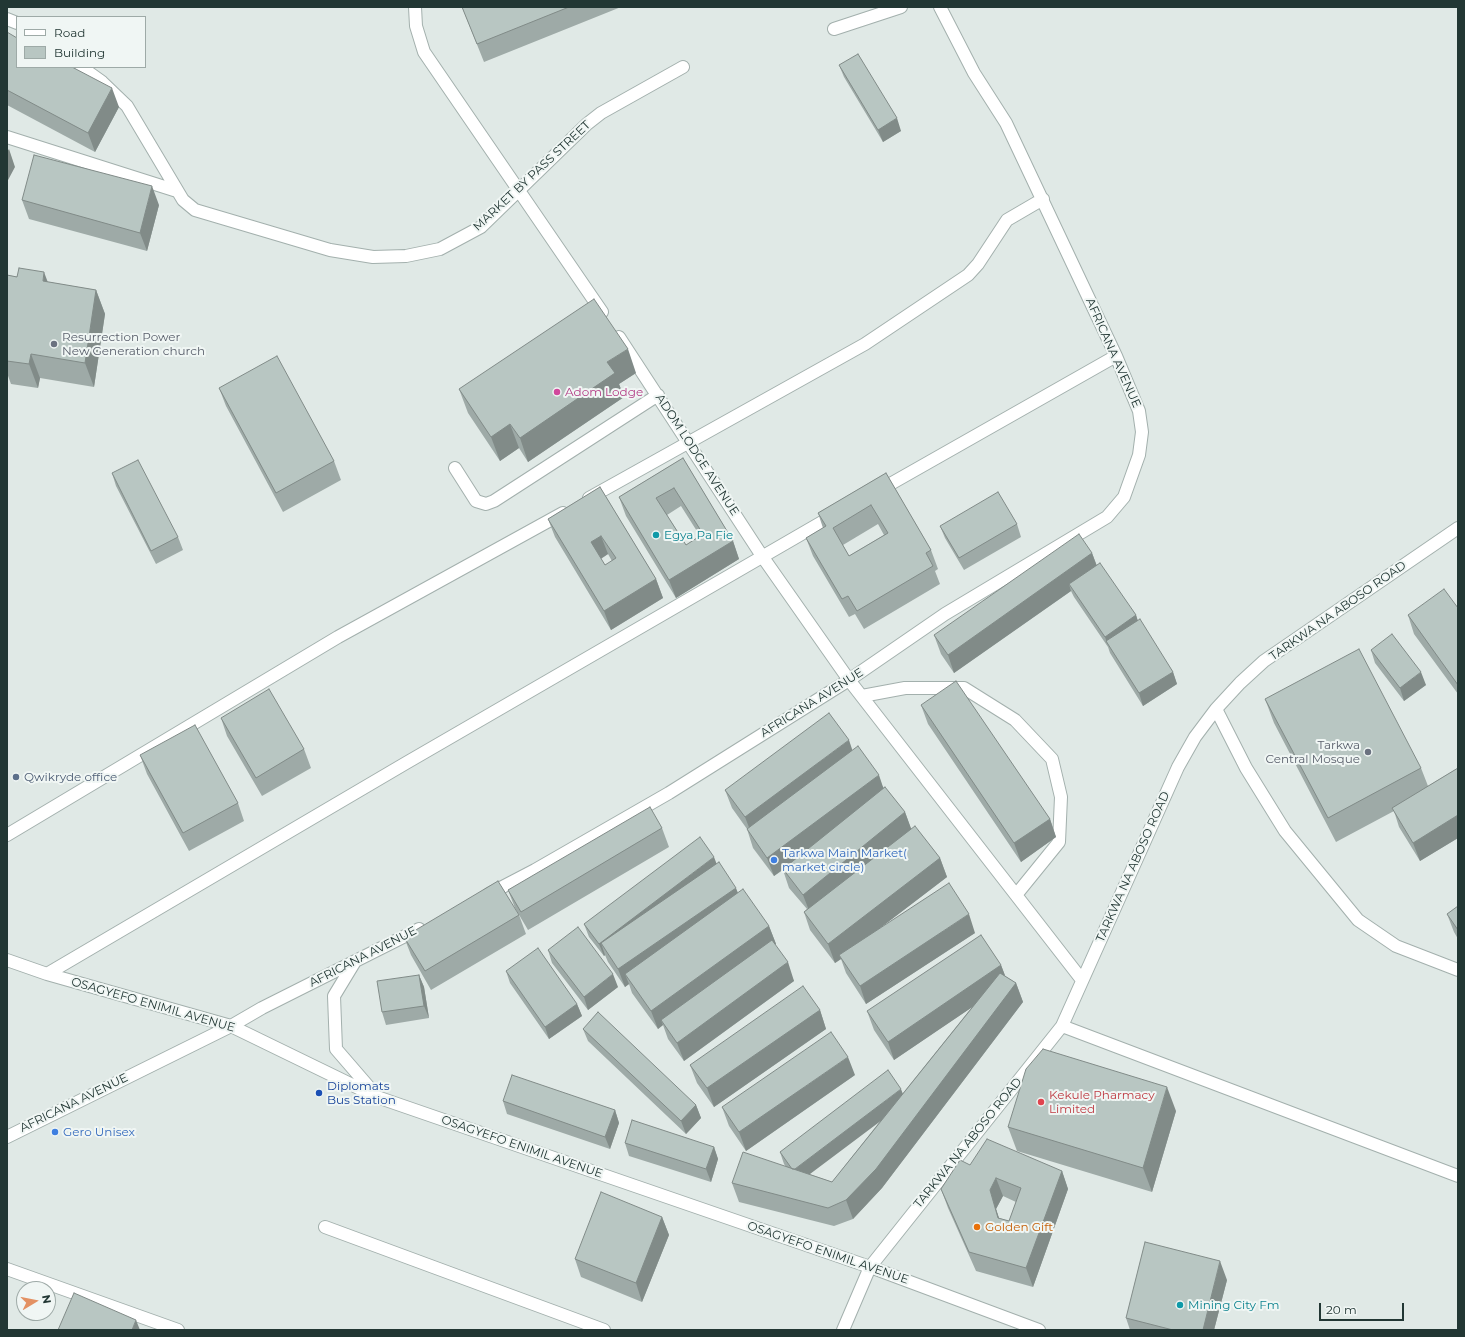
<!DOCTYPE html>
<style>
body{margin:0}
#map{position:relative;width:1465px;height:1337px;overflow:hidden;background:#e0e9e6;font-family:Montserrat,sans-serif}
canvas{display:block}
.frame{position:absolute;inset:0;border:8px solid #223734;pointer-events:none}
.legend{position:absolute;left:16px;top:16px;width:130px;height:52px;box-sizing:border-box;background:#f0f6f4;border:1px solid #9eaaa7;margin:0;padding:5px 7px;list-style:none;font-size:12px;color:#223734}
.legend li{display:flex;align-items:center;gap:8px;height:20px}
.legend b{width:20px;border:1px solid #9eaaa7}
.north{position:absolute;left:16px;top:1281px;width:40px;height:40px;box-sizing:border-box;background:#f0f6f4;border:1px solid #9eaaa7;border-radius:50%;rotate:80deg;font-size:11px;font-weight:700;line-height:16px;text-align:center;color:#223734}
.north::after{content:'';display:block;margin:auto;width:14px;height:18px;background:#e39163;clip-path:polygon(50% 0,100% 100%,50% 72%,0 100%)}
.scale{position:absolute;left:1319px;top:1303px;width:85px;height:18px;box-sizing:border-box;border:2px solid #223734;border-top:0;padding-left:5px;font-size:12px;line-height:14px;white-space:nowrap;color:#223734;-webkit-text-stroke:3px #f0f6f4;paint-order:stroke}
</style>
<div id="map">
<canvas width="1465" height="1337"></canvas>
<div class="frame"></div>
<ul class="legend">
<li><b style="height:5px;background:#fff"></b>Road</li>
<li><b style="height:11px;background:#b8c6c2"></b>Building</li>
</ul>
<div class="north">N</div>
<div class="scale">20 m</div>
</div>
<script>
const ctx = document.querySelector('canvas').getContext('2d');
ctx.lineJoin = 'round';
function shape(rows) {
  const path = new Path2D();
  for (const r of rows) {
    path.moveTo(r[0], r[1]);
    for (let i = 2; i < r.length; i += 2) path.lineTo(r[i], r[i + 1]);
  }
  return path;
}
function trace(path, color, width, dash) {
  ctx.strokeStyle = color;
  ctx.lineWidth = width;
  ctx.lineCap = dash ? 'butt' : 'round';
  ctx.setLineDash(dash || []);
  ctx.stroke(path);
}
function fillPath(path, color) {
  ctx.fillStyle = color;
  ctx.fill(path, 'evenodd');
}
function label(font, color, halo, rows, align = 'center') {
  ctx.font = font + ' Montserrat,sans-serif';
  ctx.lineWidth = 4;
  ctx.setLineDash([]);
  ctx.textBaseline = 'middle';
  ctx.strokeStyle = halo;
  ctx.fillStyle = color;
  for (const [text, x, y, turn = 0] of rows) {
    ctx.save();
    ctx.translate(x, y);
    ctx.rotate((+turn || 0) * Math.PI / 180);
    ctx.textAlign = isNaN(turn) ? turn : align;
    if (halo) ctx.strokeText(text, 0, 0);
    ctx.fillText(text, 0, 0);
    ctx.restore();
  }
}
const minor = shape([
 [415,7,416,26,424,52,602,312],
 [7,19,17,23],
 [834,29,901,7],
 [81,67,102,82,127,106,183,200,195,210,330,250,373,257,406,256,440,249,481,227,587,124,601,113,683,67],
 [7,137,177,191],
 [619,337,762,556,849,680,1082,980],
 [455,468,476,501,486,504,494,501,658,395],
 [878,491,1116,356],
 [589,498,865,344,968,275,978,264,1007,220,1043,199],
 [862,696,905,688,964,688,1015,720,1052,759,1061,797,1059,842,1016,895],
 [1216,709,1246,768,1285,831,1358,920,1396,946,1458,970],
 [7,835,338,637,563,513],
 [489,894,535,870,669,793,849,680,945,614,1107,517,1124,497,1139,455,1142,432,1139,411,1116,356,1006,123,974,73,940,7],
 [7,960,47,974,231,1026,377,1097,870,1267,1039,1330],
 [354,963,334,996,336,1049,374,1093],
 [47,974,406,763,836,514],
 [1062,1026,1458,1176],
 [7,1137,231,1026,262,1008,419,929],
 [325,1227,604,1330],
 [7,1269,178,1330],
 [843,1330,870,1267,1062,1026,1178,767,1195,737,1216,709,1240,683,1264,661,1458,528]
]);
trace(minor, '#a3b0ad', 14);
trace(minor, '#fff', 12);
fillPath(shape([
 [462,7,621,7,484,62],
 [7,32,119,107,95,152,7,105],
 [839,65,901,131,883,142,844,77],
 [22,200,159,205,147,251,29,219],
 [7,275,96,290,105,314,94,387,40,378,38,388,11,384,7,373],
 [636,373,619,384,624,397,528,462,519,448,500,461,468,413,459,389],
 [219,388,334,461,341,480,283,512,226,406],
 [683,458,733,541,739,559,676,598,626,516,619,497],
 [681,506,700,536,686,545,667,515],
 [112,473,178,537,183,550,156,564,116,486],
 [886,473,931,550,938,569,935,571,940,584,864,629,855,614,849,617,813,556,806,538,823,528,818,513],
 [878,524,884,535,849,556,843,545],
 [600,487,656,579,663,598,611,630,555,537,548,519],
 [608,554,612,561,605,565,601,559],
 [1017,524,1021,537,964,570,945,538,940,526],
 [1092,553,1097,566,1136,615,1138,621,1173,672,1177,684,1143,706,1110,653,1108,647,1074,597,1071,591,954,673,941,654,934,635],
 [1458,608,1458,694,1414,634,1408,615],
 [1371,650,1426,685,1404,701,1375,663],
 [1265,699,1421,768,1428,786,1458,768,1458,838,1420,861,1399,827,1394,811,1336,842,1274,723],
 [921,705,1050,819,1056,837,1021,862,928,724],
 [221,718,304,749,311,768,262,796,227,736],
 [853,751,884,788,905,812,911,829,940,858,947,877,880,928,975,933,866,1004,846,973,841,959,835,963,810,930,804,912,807,909,789,888,783,870,774,876,753,848,747,829,732,808,725,790],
 [140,755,238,803,244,821,189,851,147,774],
 [662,828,669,847,528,930,515,908,508,890],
 [717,864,738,893,769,926,776,944,775,945,794,981,684,1061,668,1039,663,1025,658,1029,632,993,629,984,625,987,608,962,605,955,604,956,589,937,584,924],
 [1458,906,1458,939,1454,932,1447,914],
 [519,915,526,934,431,990,411,955,404,937],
 [548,950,618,987,588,1010,552,963],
 [1001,965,1005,976,1016,983,1023,1002,882,1188,853,1219,834,1226,739,1202,732,1183,786,1167,784,1164,780,1152,903,1093,972,1007,894,1060,874,1030,867,1011],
 [881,1120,832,1182,809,1174],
 [506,971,577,1004,582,1016,549,1039,510,983],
 [419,975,424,987,429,1018,386,1025,382,1012],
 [820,1010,826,1029,714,1107,697,1083,690,1065],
 [583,1029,696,1105,701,1118,686,1134,588,1041],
 [855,1075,746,1151,729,1126,722,1107],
 [503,1101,615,1110,619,1123,610,1149,507,1114],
 [1176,1111,1152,1192,1017,1151,1008,1127],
 [625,1143,714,1147,718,1159,711,1182,629,1156],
 [970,1165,1062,1171,1068,1189,1033,1287,976,1271,948,1208,941,1189],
 [1003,1196,1016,1202,1009,1221,999,1218,996,1209],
 [662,1217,669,1235,642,1302,581,1277,575,1259],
 [1227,1280,1214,1330,1130,1330,1126,1318]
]), '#9eaaa7');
fillPath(shape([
 [112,88,119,107,95,152,88,133],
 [897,118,901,131,883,142,878,130],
 [9,149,15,167,7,182,7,152],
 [152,186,159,205,147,251,140,233],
 [44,272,53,296,43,281],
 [96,290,105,314,94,387,85,363],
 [628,349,636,373,619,384,624,397,528,462,520,438,607,362],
 [31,354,40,378,38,388,29,364],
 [510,424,519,448,500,461,491,437],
 [601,536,608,554,597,561,591,542],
 [733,541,739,559,676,598,669,580],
 [1092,553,1099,572,1069,584,1071,591,954,673,948,655],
 [656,579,663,598,611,630,604,611],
 [1136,615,1140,628,1107,643,1105,637],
 [1173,672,1177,684,1143,706,1139,693],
 [1421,672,1426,685,1404,701,1400,688],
 [849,740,855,758,752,835,745,817],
 [879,775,885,793,774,876,767,858],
 [905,812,912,831,810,913,803,895],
 [1458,815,1458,838,1420,861,1413,843],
 [1050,819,1056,837,1021,862,1014,843],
 [714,857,719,870,601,943,605,955,604,956,599,944],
 [940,858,947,877,841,958,839,955,841,959,835,963,828,944],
 [736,888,743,906,625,974,629,984,625,987,618,969],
 [969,914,975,933,866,1004,860,986],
 [769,926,776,944,664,1024,661,1020,663,1025,658,1029,651,1011],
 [788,962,794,981,684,1061,677,1043],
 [1001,965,1008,983,894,1060,888,1042],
 [613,974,618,987,588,1010,584,997],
 [419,975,424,987,429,1018,424,1006],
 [1016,983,1023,1002,882,1188,853,1219,846,1200],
 [577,1004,582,1016,549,1039,545,1027],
 [820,1010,826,1029,714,1107,707,1088],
 [848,1057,855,1075,746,1151,739,1132],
 [1167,1087,1176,1111,1152,1192,1143,1168],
 [901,1089,906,1102,798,1183,794,1170],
 [696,1105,701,1118,686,1134,681,1121],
 [615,1110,619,1123,610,1149,605,1137],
 [714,1147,718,1159,711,1182,706,1169],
 [1062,1171,1068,1189,1033,1287,1026,1268],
 [996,1178,1003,1196,996,1209,1005,1236,998,1218,990,1190],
 [662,1217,669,1235,642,1302,636,1283],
 [1220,1261,1227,1280,1214,1330,1203,1330],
 [136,1320,140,1330,132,1330]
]), '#818b88');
const building = shape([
 [462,7,569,7,477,44,462,7],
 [7,32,17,38,17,67,72,67,112,88,88,133,7,90,7,32],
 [858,54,897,118,878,130,839,65,858,54],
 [34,155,152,186,140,233,22,200,34,155],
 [19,268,44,272,43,281,96,290,85,363,31,354,29,364,7,361,7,275,17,277,19,268],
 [594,299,628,349,607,362,615,373,520,438,510,424,491,437,459,389,594,299],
 [277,356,334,461,276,493,219,388,277,356],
 [683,458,733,541,669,580,619,497,683,458],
 [674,488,703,534,686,545,656,498,674,488],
 [138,460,178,537,151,551,112,473,138,460],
 [886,473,931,550,926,553,933,566,857,611,848,596,842,599,806,538,826,526,818,513,886,473],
 [871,505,888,533,849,556,833,528,871,505],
 [600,487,656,579,604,611,548,519,600,487],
 [601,536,616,558,605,565,591,542,601,536],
 [998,492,1017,524,959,558,940,526,998,492],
 [1079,534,1092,553,948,655,934,635,1079,534],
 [1100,563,1136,615,1105,637,1069,584,1100,563],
 [1444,589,1458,608,1458,685,1408,615,1444,589],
 [1140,619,1173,672,1139,693,1106,641,1140,619],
 [1392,634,1421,672,1400,688,1371,650,1392,634],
 [1359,649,1421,768,1328,818,1265,699,1359,649],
 [956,681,1050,819,1014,843,921,705,956,681],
 [269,689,304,749,256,778,221,718,269,689],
 [829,713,849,740,745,817,725,790,829,713],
 [195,725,238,803,183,833,140,755,195,725],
 [858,746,879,775,767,858,747,829,858,746],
 [1458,768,1458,815,1413,843,1392,808,1458,768],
 [885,787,905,812,803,895,783,869,885,787],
 [650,807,662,828,521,912,508,890,650,807],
 [915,826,940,858,828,944,804,912,915,826],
 [700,837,714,857,599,944,584,924,700,837],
 [719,862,736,888,618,969,601,943,719,862],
 [498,881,519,915,425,971,404,937,498,881],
 [949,883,969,914,860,986,839,955,949,883],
 [743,889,769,926,651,1011,625,974,743,889],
 [1458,906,1458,930,1447,914,1458,906],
 [578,927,613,974,584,997,548,950,578,927],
 [981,935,1001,965,888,1042,867,1011,981,935],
 [772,940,788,962,677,1043,661,1020,772,940],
 [538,948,577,1004,545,1027,506,971,538,948],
 [1000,973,1016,983,876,1169,846,1200,828,1208,732,1183,743,1152,832,1182,1000,973],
 [419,975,424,1006,382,1012,377,981,419,975],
 [803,986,820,1010,707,1088,690,1065,803,986],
 [598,1012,696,1105,681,1121,583,1029,598,1012],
 [831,1032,848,1057,739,1132,722,1107,831,1032],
 [1043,1049,1167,1087,1143,1168,1008,1127,1026,1069,1043,1049],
 [888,1070,901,1089,795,1169,792,1169,780,1152,888,1070],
 [512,1075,615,1110,605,1137,503,1101,512,1075],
 [632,1120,714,1147,706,1169,625,1143,632,1120],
 [987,1139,1062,1171,1026,1268,969,1252,941,1189,960,1160,970,1165,987,1139],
 [996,1178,1021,1188,1009,1221,998,1218,990,1190,996,1178],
 [601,1192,662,1217,636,1283,575,1259,601,1192],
 [1145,1242,1220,1261,1203,1330,1173,1330,1126,1318,1145,1242],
 [74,1293,136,1320,132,1330,58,1330,74,1293]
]);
fillPath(building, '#b8c6c2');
trace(building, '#818b88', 1);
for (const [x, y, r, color] of [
 [54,344,4,"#6b7280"],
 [557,392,4,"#d1479c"],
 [656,535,4,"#0f9aa8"],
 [1368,752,4,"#6b7280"],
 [16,777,4,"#5c6f8a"],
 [774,860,4,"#3f7fe0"],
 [319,1093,4,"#1a4fb4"],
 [1041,1102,4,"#e0444e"],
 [55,1132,4,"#3f7fe0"],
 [977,1227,4,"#e8710a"],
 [1180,1305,4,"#0f9aa8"]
]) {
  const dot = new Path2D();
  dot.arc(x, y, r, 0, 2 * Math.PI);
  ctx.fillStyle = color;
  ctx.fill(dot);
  trace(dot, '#f0f6f4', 1.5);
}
label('12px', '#223734', '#f0f6f4', [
 ["MARKET BY PASS STREET",532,176,-43],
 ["AFRICANA AVENUE",1113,353,66],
 ["ADOM LODGE AVENUE",697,455,57],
 ["TARKWA NA ABOSO ROAD",1338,611,-35],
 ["AFRICANA AVENUE",812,703,-32],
 ["TARKWA NA ABOSO ROAD",1133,867,-66],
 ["AFRICANA AVENUE",363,957,-27],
 ["OSAGYEFO ENIMIL AVENUE",153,1005,16],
 ["AFRICANA AVENUE",74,1103,-26],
 ["TARKWA NA ABOSO ROAD",968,1143,-51],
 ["OSAGYEFO ENIMIL AVENUE",522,1147,19],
 ["OSAGYEFO ENIMIL AVENUE",828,1253,19]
]);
label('12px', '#5b616d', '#f0f6f4', [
 ["Resurrection Power",62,337],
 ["New Generation church",62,351],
 ["Tarkwa",1360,745,"right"],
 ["Central Mosque",1360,759,"right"]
], 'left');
label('12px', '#b23c85', '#f0f6f4', [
 ["Adom Lodge",565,392]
], 'left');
label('12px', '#0d838f', '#f0f6f4', [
 ["Egya Pa Fie",664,535],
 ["Mining City Fm",1188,1305]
], 'left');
label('12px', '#4e5e75', '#f0f6f4', [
 ["Qwikryde office",24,777]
], 'left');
label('12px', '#366cbe', '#f0f6f4', [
 ["Tarkwa Main Market(",782,853],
 ["market circle)",782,867],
 ["Gero Unisex",63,1132]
], 'left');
label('12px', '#164399', '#f0f6f4', [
 ["Diplomats",327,1086],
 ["Bus Station",327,1100]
], 'left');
label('12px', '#be3a42', '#f0f6f4', [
 ["Kekule Pharmacy",1049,1095],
 ["Limited",1049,1109]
], 'left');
label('12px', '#c56008', '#f0f6f4', [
 ["Golden Gift",985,1227]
], 'left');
</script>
